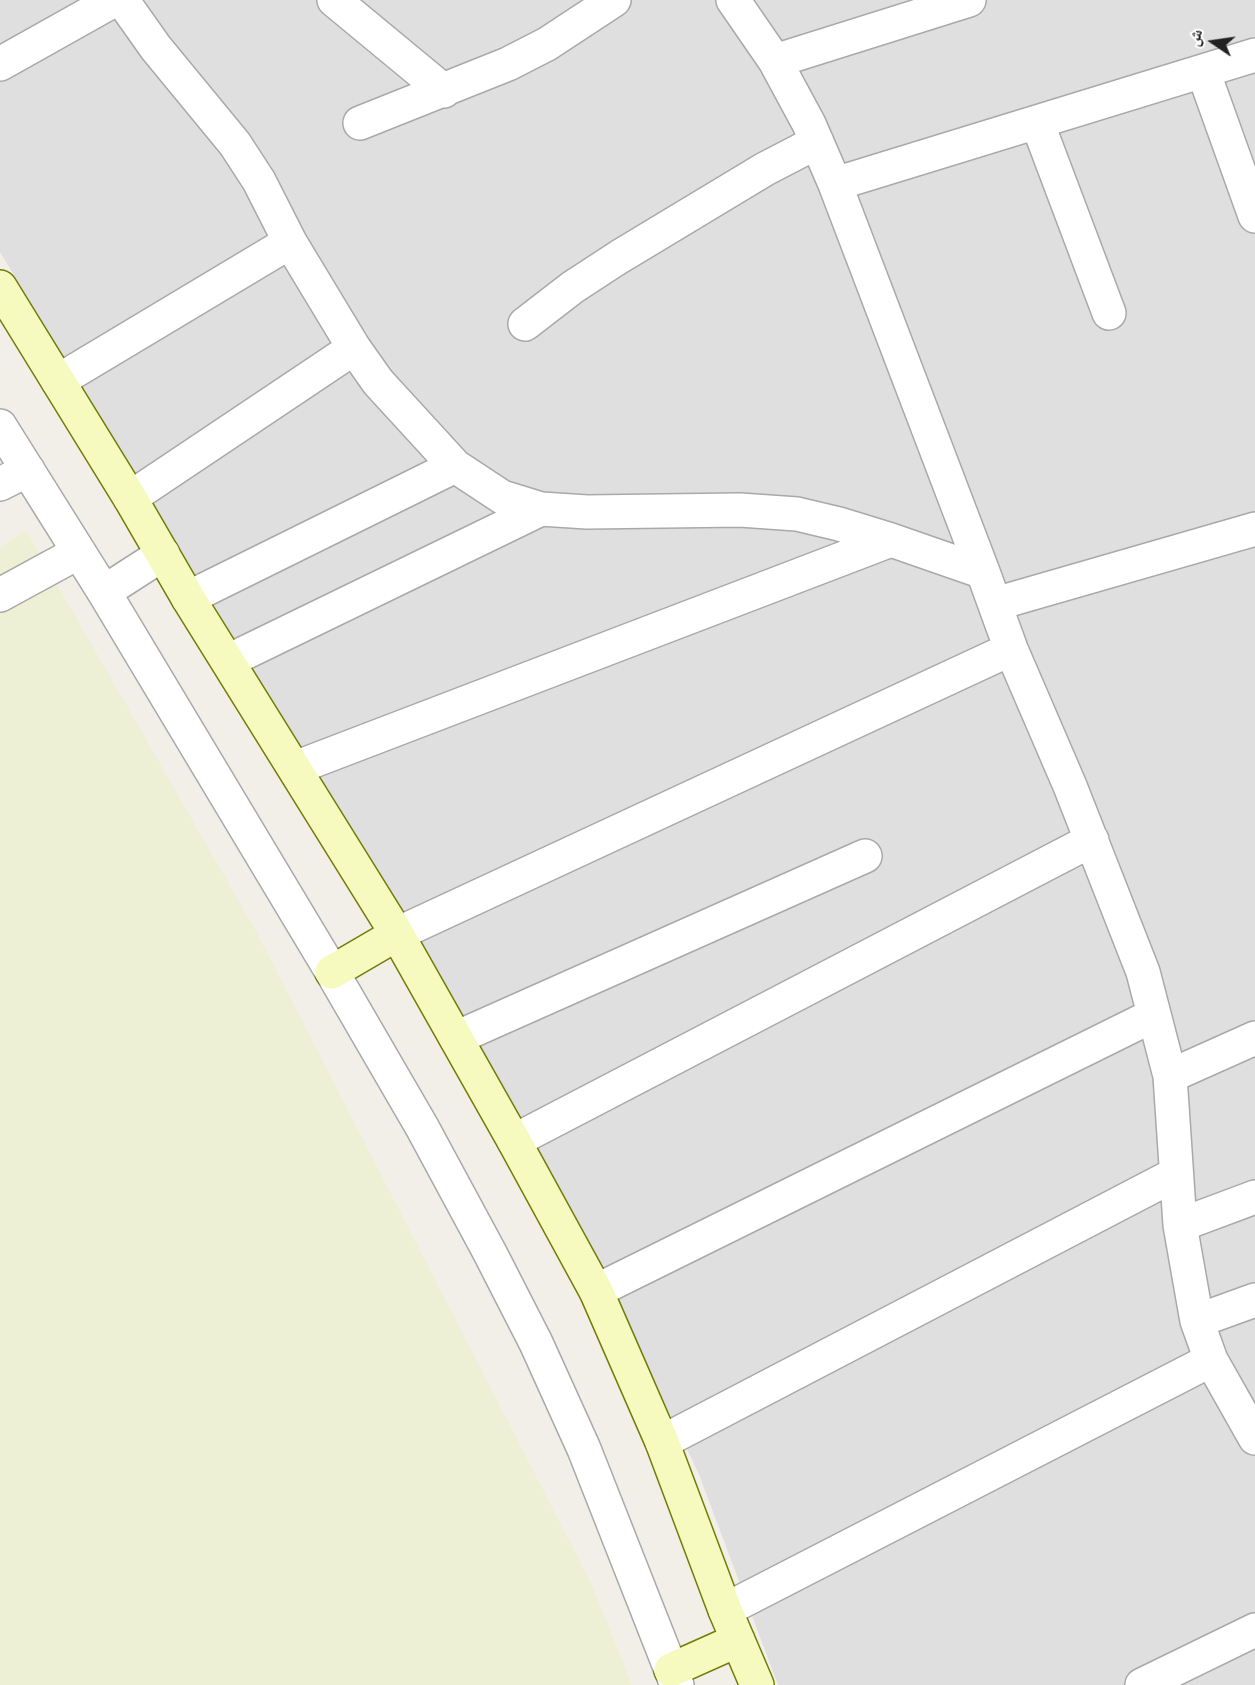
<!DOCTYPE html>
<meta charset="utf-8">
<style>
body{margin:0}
#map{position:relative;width:1255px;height:1685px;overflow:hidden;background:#f2efe9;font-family:Poppins,"Noto Naskh Arabic",sans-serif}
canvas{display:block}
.north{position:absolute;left:1183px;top:12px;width:60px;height:60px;-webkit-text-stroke:4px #fff;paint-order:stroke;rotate:283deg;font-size:16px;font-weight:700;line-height:24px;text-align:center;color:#222}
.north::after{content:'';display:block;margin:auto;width:21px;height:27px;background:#222;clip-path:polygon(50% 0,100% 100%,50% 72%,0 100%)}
</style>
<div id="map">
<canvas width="1255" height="1685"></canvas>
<div class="north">ش</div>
</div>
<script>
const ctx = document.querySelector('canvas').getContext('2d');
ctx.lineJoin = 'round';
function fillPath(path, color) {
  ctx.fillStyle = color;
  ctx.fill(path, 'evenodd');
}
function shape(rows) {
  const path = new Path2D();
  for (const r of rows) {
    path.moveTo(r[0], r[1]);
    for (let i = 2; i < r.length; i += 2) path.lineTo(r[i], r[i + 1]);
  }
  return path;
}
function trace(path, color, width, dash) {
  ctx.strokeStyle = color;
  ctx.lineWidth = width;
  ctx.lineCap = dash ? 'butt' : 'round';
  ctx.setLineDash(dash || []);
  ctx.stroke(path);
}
fillPath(shape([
 [0,0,1255,0,1255,1685,778,1685,698,1472,602,1273,250,665,0,252]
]), '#e0dfdf');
fillPath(shape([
 [26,530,255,929,592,1585,632,1685,0,1685,0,547]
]), '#eef0d5');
const street = shape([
 [122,0,156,48,235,144,259,181,290,242,354,348,378,382,455,466,502,497,541,509,587,512,740,510,797,514,839,524,891,540,983,572],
 [334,0,444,91],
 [733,0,775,61,809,124,835,184,983,572,1011,649,1070,786,1143,972,1170,1076,1180,1225,1197,1321,1211,1360,1255,1438],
 [775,61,969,0],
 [0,64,114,0],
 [1203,71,1255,216],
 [1037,122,1109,313],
 [360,123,508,64,547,44,614,0],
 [835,184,1255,55],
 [525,324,573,287,619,257,765,169,817,142],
 [58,381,290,242],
 [0,426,104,592,332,972,422,1127,490,1253,536,1343,584,1449,677,1685],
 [0,484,28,470],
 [130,498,354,348],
 [104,592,163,554],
 [0,595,79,552],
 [188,598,455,466],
 [995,604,1255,529],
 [228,661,541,509],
 [295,768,891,540],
 [397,934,1011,649],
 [456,1038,865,856],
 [1170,1076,1255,1038],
 [514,1141,1092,840],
 [1180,1225,1255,1197],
 [596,1291,1154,1015],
 [1197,1321,1255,1300],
 [662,1442,1176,1174],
 [725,1610,1211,1360],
 [1142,1685,1255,1630]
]);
const secondary = shape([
 [0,287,130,498,188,598,397,934,514,1141,596,1291,662,1442,725,1610,757,1685],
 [332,972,397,934],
 [671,1670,738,1640]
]);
trace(street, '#a9a9a9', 36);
trace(secondary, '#707d05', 36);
trace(street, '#fff', 33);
trace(secondary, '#f7fabf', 33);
</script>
